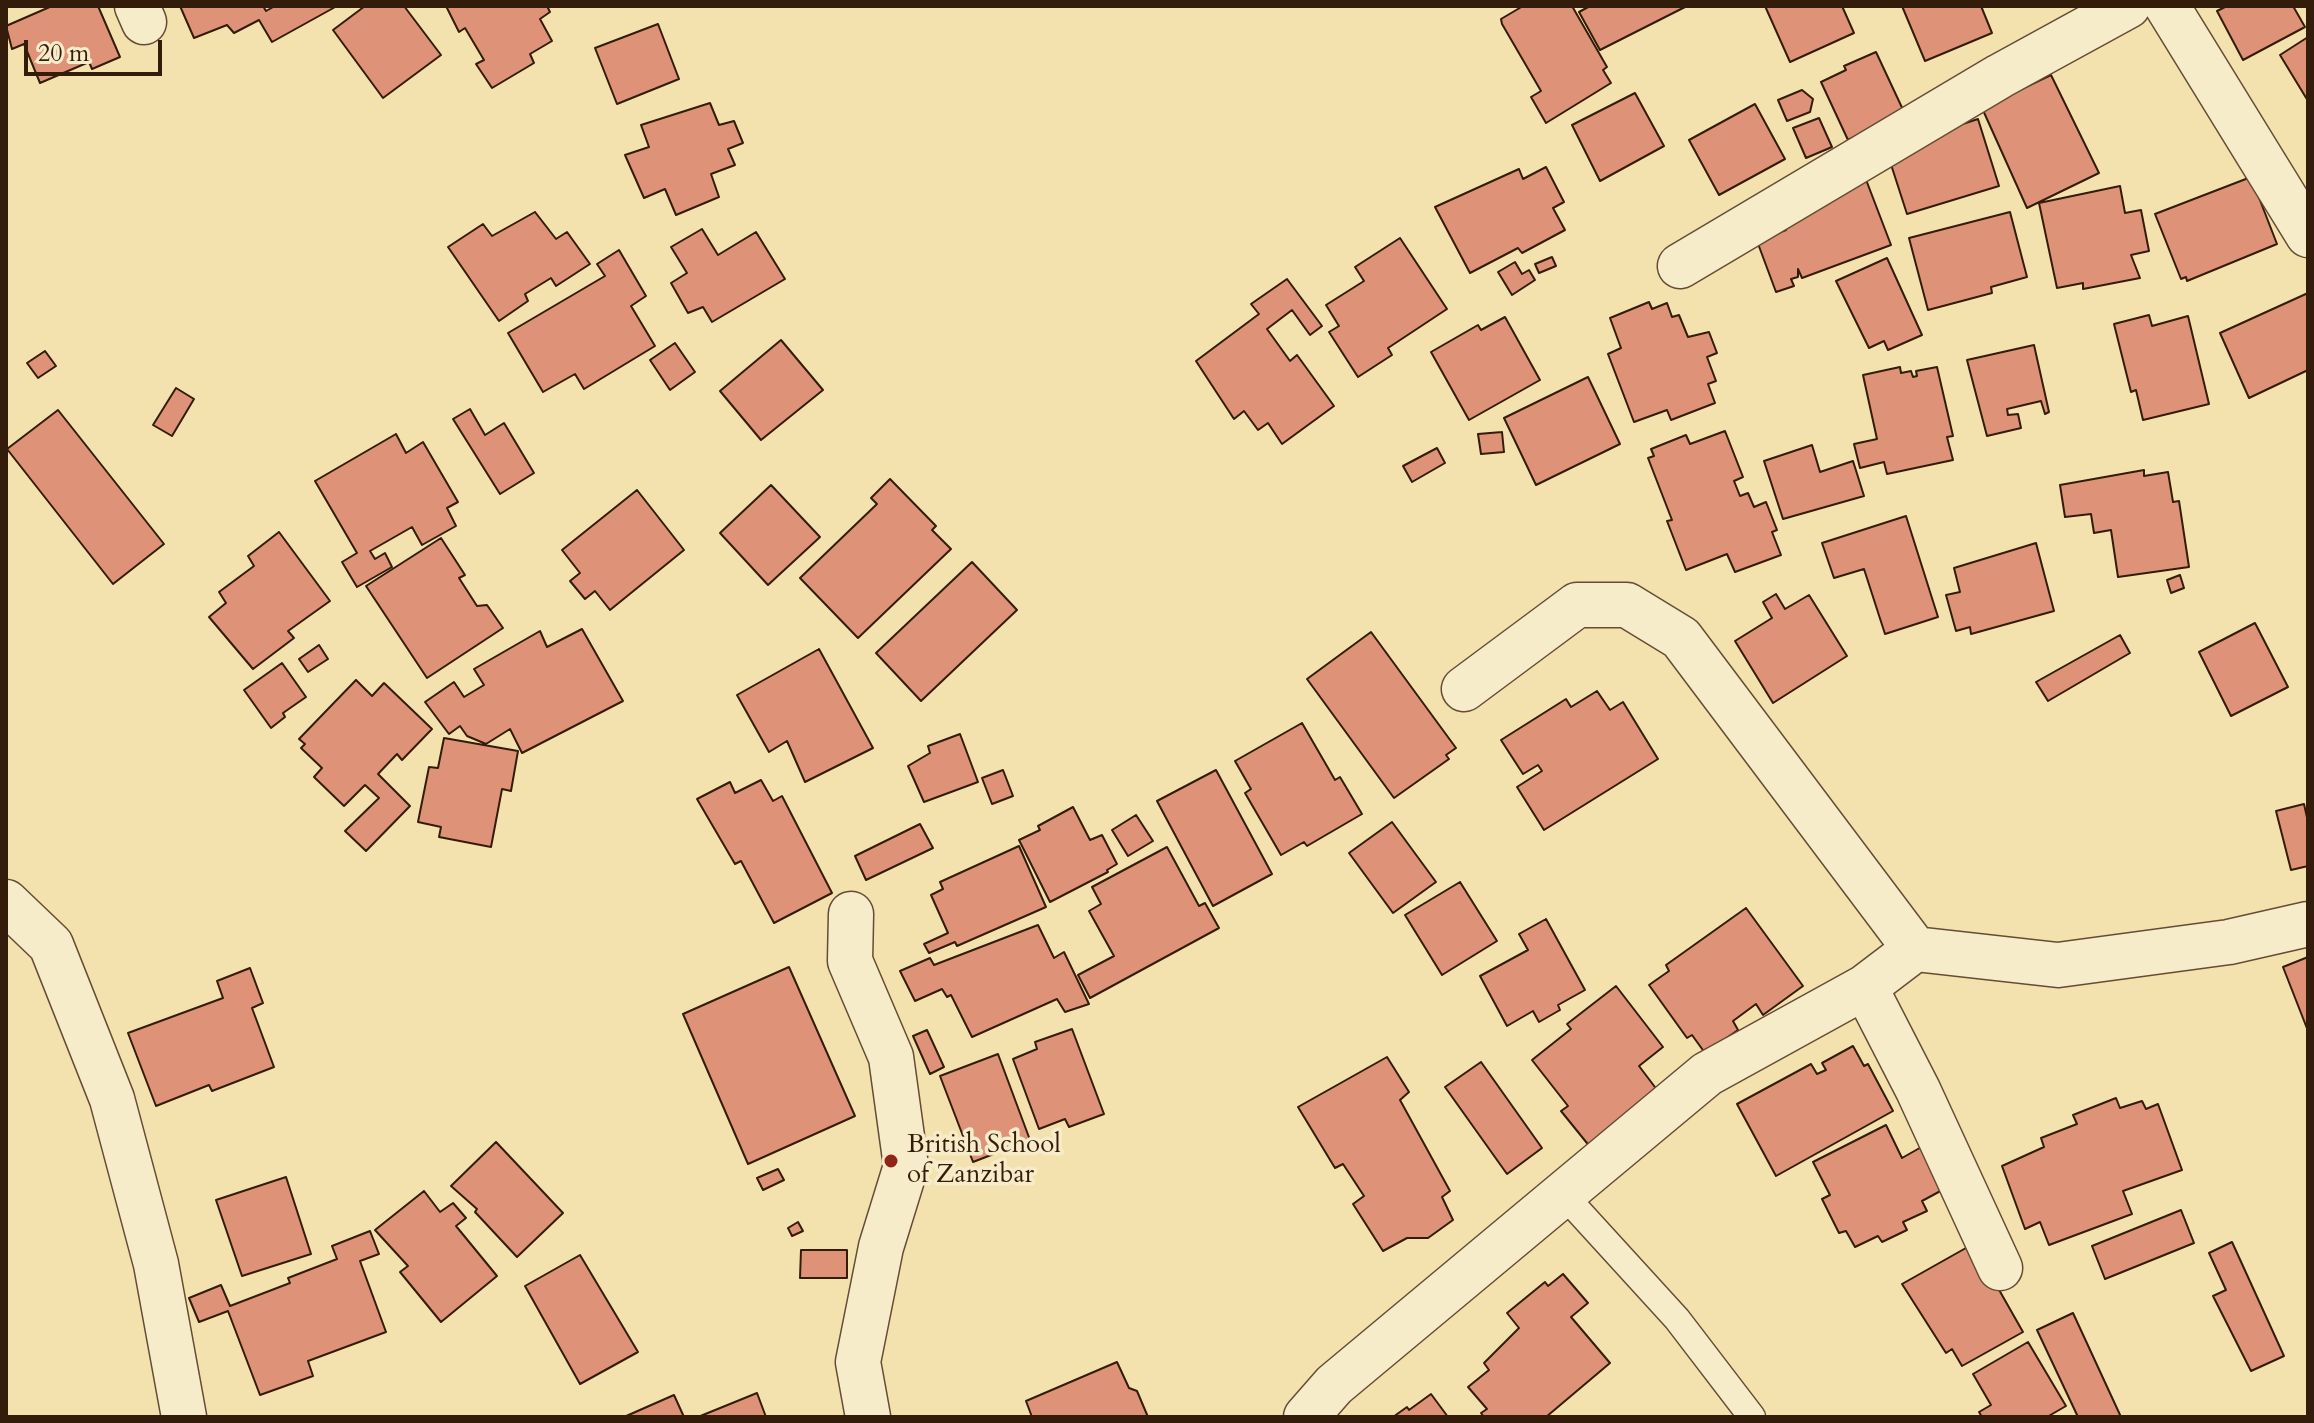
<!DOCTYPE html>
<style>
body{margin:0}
#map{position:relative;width:2314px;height:1423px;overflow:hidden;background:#f3e1ae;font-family:Cardo,serif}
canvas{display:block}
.frame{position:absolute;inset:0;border:8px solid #341c0b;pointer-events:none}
.scale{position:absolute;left:24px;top:40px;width:138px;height:36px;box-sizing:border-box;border:4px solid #341c0b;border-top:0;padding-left:10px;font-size:24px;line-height:28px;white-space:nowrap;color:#341c0b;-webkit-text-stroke:6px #f7ecca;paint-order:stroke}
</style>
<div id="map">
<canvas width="2314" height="1423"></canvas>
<div class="frame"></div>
<div class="scale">20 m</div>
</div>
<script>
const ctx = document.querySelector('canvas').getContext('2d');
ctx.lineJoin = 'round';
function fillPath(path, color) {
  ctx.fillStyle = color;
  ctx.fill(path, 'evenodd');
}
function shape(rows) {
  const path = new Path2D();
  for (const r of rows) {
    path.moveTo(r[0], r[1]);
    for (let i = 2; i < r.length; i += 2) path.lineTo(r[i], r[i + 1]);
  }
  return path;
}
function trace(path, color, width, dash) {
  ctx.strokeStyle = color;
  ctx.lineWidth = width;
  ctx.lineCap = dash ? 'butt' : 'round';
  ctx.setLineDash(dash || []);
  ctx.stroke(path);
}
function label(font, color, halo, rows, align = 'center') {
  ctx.font = font + ' Cardo,serif';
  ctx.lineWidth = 7;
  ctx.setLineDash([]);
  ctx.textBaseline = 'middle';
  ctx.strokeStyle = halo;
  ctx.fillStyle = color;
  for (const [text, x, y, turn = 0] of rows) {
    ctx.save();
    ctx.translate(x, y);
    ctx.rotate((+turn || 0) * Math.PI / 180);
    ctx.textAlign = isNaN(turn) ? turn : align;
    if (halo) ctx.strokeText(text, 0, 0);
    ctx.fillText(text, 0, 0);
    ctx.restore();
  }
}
const building = shape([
 [52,6,98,6,120,57,92,69,89,62,40,83,24,44,12,49,6,26,52,6],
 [180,6,263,6,266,11,275,6,337,6,272,42,259,20,234,33,227,25,194,38,180,6],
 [365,6,404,6,441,55,383,98,333,30,365,6],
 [446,6,547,6,550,12,540,19,552,41,530,54,534,63,492,88,476,64,484,60,465,28,459,32,446,6],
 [1523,6,1572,6,1607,67,1603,70,1611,83,1546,123,1531,97,1541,91,1502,24,1501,19,1523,6],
 [1590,6,1687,6,1600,50,1579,12,1590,6],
 [1765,6,1842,6,1854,33,1790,62,1765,6],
 [1902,6,1981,6,1992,33,1925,61,1902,6],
 [2227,6,2293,6,2305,27,2243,60,2217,11,2227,6],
 [658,24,679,79,617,104,595,48,658,24],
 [2308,37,2308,101,2280,55,2308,37],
 [1876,52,1905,114,1848,140,1821,82,1846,70,1844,66,1876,52],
 [2051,75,2099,173,2027,208,1982,108,2051,75],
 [1802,90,1813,99,1810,112,1787,121,1778,100,1802,90],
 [1635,93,1664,146,1600,181,1572,125,1635,93],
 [710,103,719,125,734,121,743,143,728,149,735,165,711,174,719,197,676,215,665,189,644,198,625,155,649,147,641,125,710,103],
 [1755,104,1785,159,1719,195,1689,140,1755,104],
 [1819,118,1832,147,1806,158,1793,128,1819,118],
 [1978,119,1999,186,1907,214,1886,149,1978,119],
 [1546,167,1564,202,1553,208,1565,230,1522,253,1518,248,1470,273,1435,207,1519,169,1523,179,1546,167],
 [1865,177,1891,245,1802,278,1798,269,1798,277,1791,279,1794,286,1776,292,1757,241,1786,230,1780,214,1865,177],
 [2251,177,2277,244,2187,281,2186,277,2181,279,2155,214,2251,177],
 [2120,186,2125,213,2141,210,2149,251,2131,255,2140,278,2083,289,2083,283,2057,288,2039,203,2120,186],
 [535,212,556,239,567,232,590,264,556,286,551,278,525,294,528,301,499,321,448,247,483,224,492,236,535,212],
 [2010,212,2027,277,1991,287,1992,293,1928,310,1909,238,2010,212],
 [702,229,718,255,756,232,785,279,712,322,703,307,688,313,671,283,687,273,671,247,702,229],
 [1400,238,1447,309,1388,348,1392,355,1358,377,1329,332,1339,326,1326,305,1364,281,1355,267,1400,238],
 [619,250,646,296,631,306,655,346,584,389,575,374,543,392,508,333,605,276,597,264,619,250],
 [1552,257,1556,266,1539,273,1535,264,1552,257],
 [1887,258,1922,335,1888,350,1884,341,1869,348,1836,281,1887,258],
 [1515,262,1522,274,1529,270,1535,280,1512,295,1498,272,1515,262],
 [1287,279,1322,326,1310,335,1292,310,1267,329,1290,361,1297,355,1334,406,1282,444,1268,423,1258,430,1244,411,1234,419,1196,361,1259,314,1251,304,1287,279],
 [2308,293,2308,370,2249,398,2220,333,2308,293],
 [1649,302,1652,309,1667,303,1672,317,1679,315,1688,337,1709,332,1717,353,1707,357,1716,381,1708,384,1715,403,1671,420,1667,410,1634,422,1608,354,1621,348,1610,318,1649,302],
 [2149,315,2152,326,2188,316,2209,404,2143,420,2136,390,2131,392,2114,324,2149,315],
 [1505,317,1540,380,1469,420,1431,352,1478,325,1481,330,1505,317],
 [781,340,823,390,761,440,720,391,781,340],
 [675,343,695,372,670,390,650,360,675,343],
 [2034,345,2049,412,2045,414,2041,401,2007,409,2008,415,2018,414,2021,428,1987,436,1967,360,2034,345],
 [45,351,56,366,38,378,27,363,45,351],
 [1900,367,1901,373,1911,371,1913,377,1917,376,1916,371,1937,367,1953,436,1947,437,1953,460,1887,474,1884,462,1860,468,1854,444,1877,439,1863,375,1900,367],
 [1588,377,1620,444,1536,485,1504,418,1588,377],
 [176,388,194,399,172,436,153,425,176,388],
 [470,409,485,435,504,423,534,473,500,494,453,419,470,409],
 [58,410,164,544,113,584,7,449,58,410],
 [1725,431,1743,477,1734,481,1740,496,1748,493,1754,507,1766,502,1777,530,1772,532,1781,555,1735,572,1727,554,1686,570,1667,521,1672,520,1648,458,1654,456,1651,449,1686,435,1690,444,1725,431],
 [1502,432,1504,452,1481,454,1478,434,1502,432],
 [396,434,406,453,423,442,458,502,447,508,456,526,422,545,412,527,370,551,375,559,385,553,392,567,357,587,342,562,357,553,315,481,396,434],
 [1812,445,1820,472,1853,461,1864,496,1783,519,1764,461,1812,445],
 [1437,448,1445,463,1412,482,1403,466,1437,448],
 [2144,470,2144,476,2168,472,2173,502,2179,501,2189,567,2118,577,2111,530,2094,533,2091,514,2065,517,2060,485,2144,470],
 [890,479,936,526,932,530,951,549,858,638,800,578,877,504,871,498,890,479],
 [771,485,820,537,768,585,720,533,771,485],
 [637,490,684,550,610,610,595,591,585,599,570,581,580,573,562,550,637,490],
 [1906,516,1938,617,1885,634,1864,569,1834,578,1822,543,1906,516],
 [279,532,330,601,288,631,294,638,253,669,209,617,226,603,219,592,254,566,248,556,279,532],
 [441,538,465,575,459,578,477,606,487,605,503,628,427,678,366,586,441,538],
 [2036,543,2054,611,1971,634,1970,627,1956,631,1946,595,1960,592,1954,568,2036,543],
 [972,562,1017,610,921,701,876,653,972,562],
 [2180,575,2184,588,2171,593,2167,580,2180,575],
 [1776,594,1785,609,1809,595,1847,656,1773,703,1735,641,1772,618,1763,602,1776,594],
 [2255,623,2288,687,2231,716,2199,652,2255,623],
 [582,629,623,701,522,753,510,729,486,744,467,736,460,726,449,734,425,702,454,682,464,697,484,685,474,669,540,631,547,647,582,629],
 [1371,632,1456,748,1446,755,1449,759,1394,798,1307,679,1371,632],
 [2120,635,2130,653,2048,701,2036,682,2120,635],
 [319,645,328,659,308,672,299,659,319,645],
 [819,649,873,748,805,782,787,741,769,752,737,695,819,649],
 [282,663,306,697,283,713,285,717,271,728,244,690,282,663],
 [356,680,372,696,384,683,432,729,402,760,397,754,378,774,410,806,366,851,345,831,379,798,365,785,344,806,314,777,322,768,301,748,305,744,299,739,356,680],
 [1597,691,1610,710,1623,702,1658,759,1544,830,1517,787,1542,771,1538,765,1523,774,1501,740,1566,699,1571,707,1597,691],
 [1302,723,1335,780,1340,777,1362,814,1307,846,1304,842,1281,855,1245,793,1251,789,1235,761,1302,723],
 [960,734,978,782,924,802,908,766,930,753,928,746,960,734],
 [444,738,518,751,511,791,502,789,491,847,439,837,441,827,418,822,429,767,438,768,444,738],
 [1003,770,1013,796,992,804,982,778,1003,770],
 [1216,770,1272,874,1213,906,1157,801,1216,770],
 [761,780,773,801,782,796,832,893,774,923,741,861,735,864,697,799,730,782,735,793,761,780],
 [2304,804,2308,822,2308,866,2291,870,2276,811,2304,804],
 [1073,807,1090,840,1102,835,1117,864,1107,870,1108,872,1050,902,1019,840,1040,830,1038,826,1073,807],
 [1136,815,1153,841,1128,856,1112,830,1136,815],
 [1392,822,1436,882,1393,913,1349,853,1392,822],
 [920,824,933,848,866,880,855,856,920,824],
 [1019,846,1046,907,957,946,955,942,929,953,924,944,948,933,931,895,943,889,940,882,1019,846],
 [1167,847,1199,906,1205,903,1219,928,1090,998,1078,975,1114,956,1089,911,1101,904,1092,887,1167,847],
 [1460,882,1497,941,1442,975,1405,915,1460,882],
 [1746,908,1803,986,1763,1015,1756,1004,1733,1021,1738,1030,1705,1053,1692,1035,1687,1038,1649,985,1669,971,1666,965,1746,908],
 [1546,919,1585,990,1558,1005,1560,1010,1539,1022,1533,1011,1507,1026,1480,976,1528,950,1519,934,1546,919],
 [1038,925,1054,958,1064,952,1089,1004,1065,1012,1057,999,972,1037,951,995,947,997,942,989,915,1001,900,971,930,958,934,965,1038,925],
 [2308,957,2308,1031,2283,967,2308,957],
 [789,967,855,1116,748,1164,683,1014,789,967],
 [250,968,263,1003,252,1008,274,1067,212,1091,209,1085,156,1106,128,1033,223,998,217,981,250,968],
 [1616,986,1663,1047,1639,1066,1664,1099,1595,1153,1561,1111,1568,1106,1532,1060,1571,1029,1567,1024,1616,986],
 [1072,1029,1104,1114,1069,1127,1065,1119,1039,1129,1013,1059,1037,1049,1035,1042,1072,1029],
 [927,1030,944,1067,930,1074,913,1036,927,1030],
 [1853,1046,1864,1066,1868,1064,1893,1111,1776,1176,1737,1104,1811,1064,1817,1074,1826,1070,1822,1063,1853,1046],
 [998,1054,1030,1140,973,1162,940,1076,998,1054],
 [1387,1057,1409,1092,1400,1100,1450,1191,1442,1197,1453,1220,1428,1238,1407,1238,1383,1251,1353,1204,1364,1196,1343,1164,1335,1168,1298,1107,1387,1057],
 [1481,1062,1542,1148,1507,1174,1445,1087,1481,1062],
 [2116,1098,2120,1108,2142,1101,2146,1109,2158,1104,2182,1170,2123,1191,2132,1214,2049,1245,2040,1222,2025,1229,2002,1166,2044,1147,2041,1138,2077,1124,2073,1115,2116,1098],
 [1886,1125,1902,1158,1925,1145,1946,1188,1922,1201,1927,1211,1903,1222,1907,1230,1882,1242,1878,1236,1855,1247,1846,1231,1839,1233,1822,1199,1830,1195,1813,1162,1886,1125],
 [496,1142,563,1213,517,1257,475,1212,477,1209,451,1186,496,1142],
 [778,1169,784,1180,763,1190,757,1178,778,1169],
 [286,1177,311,1254,242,1276,216,1200,286,1177],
 [424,1191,440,1212,453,1203,466,1218,456,1226,497,1276,441,1322,400,1272,408,1266,375,1230,424,1191],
 [2181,1210,2194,1243,2105,1279,2092,1246,2181,1210],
 [798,1222,803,1231,792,1236,788,1228,798,1222],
 [370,1231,379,1254,360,1261,386,1332,308,1361,313,1376,260,1395,228,1311,199,1322,189,1298,221,1285,230,1306,290,1283,288,1278,337,1259,332,1246,370,1231],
 [2232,1242,2284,1356,2251,1371,2213,1296,2226,1290,2209,1253,2232,1242],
 [1973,1244,2023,1332,1962,1366,1952,1349,1946,1353,1902,1284,1973,1244],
 [801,1250,847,1250,847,1278,800,1278,801,1250],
 [580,1255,638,1352,580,1384,525,1286,580,1255],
 [1563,1274,1588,1303,1571,1317,1610,1363,1546,1417,1484,1417,1481,1413,1487,1409,1468,1387,1489,1370,1484,1363,1519,1328,1507,1313,1545,1282,1548,1286,1563,1274],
 [2073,1313,2121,1417,2078,1417,2037,1330,2073,1313],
 [2028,1342,2066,1406,2047,1417,1982,1417,1979,1412,1991,1405,1973,1374,2028,1342],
 [1117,1362,1129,1388,1137,1391,1148,1417,1032,1417,1026,1401,1117,1362],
 [757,1393,766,1417,698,1417,757,1393],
 [1431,1394,1448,1417,1393,1417,1407,1407,1409,1410,1431,1394],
 [674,1395,684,1417,624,1417,674,1395]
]);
fillPath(building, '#de9378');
trace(building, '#341c0b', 2);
const lane = shape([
 [1562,1193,1677,1319,1752,1417]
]);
const street = shape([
 [137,6,144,22],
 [2167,6,2308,235],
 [1680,266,2000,76,2128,6],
 [1464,689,1577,605,1627,605,1681,638,1915,949],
 [6,902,51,945,112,1099,156,1264,184,1417],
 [851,914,850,961,891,1057,906,1166,881,1247,858,1362,868,1417],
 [1865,987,1918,1090,2000,1268],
 [1306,1417,1334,1385,1707,1074,1865,987,1915,949,2058,965,2229,942,2308,924]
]);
trace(lane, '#644d34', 29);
trace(street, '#644d34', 47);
trace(lane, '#f7ecca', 26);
trace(street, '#f7ecca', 44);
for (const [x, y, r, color] of [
 [891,1161,8,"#8f2418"]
]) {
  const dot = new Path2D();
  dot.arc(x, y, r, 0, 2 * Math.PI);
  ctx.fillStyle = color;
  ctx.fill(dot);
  trace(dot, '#f7ecca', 3);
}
label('26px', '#341c0b', '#f7ecca', [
 ["British School",907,1146],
 ["of Zanzibar",907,1176]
], 'left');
</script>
